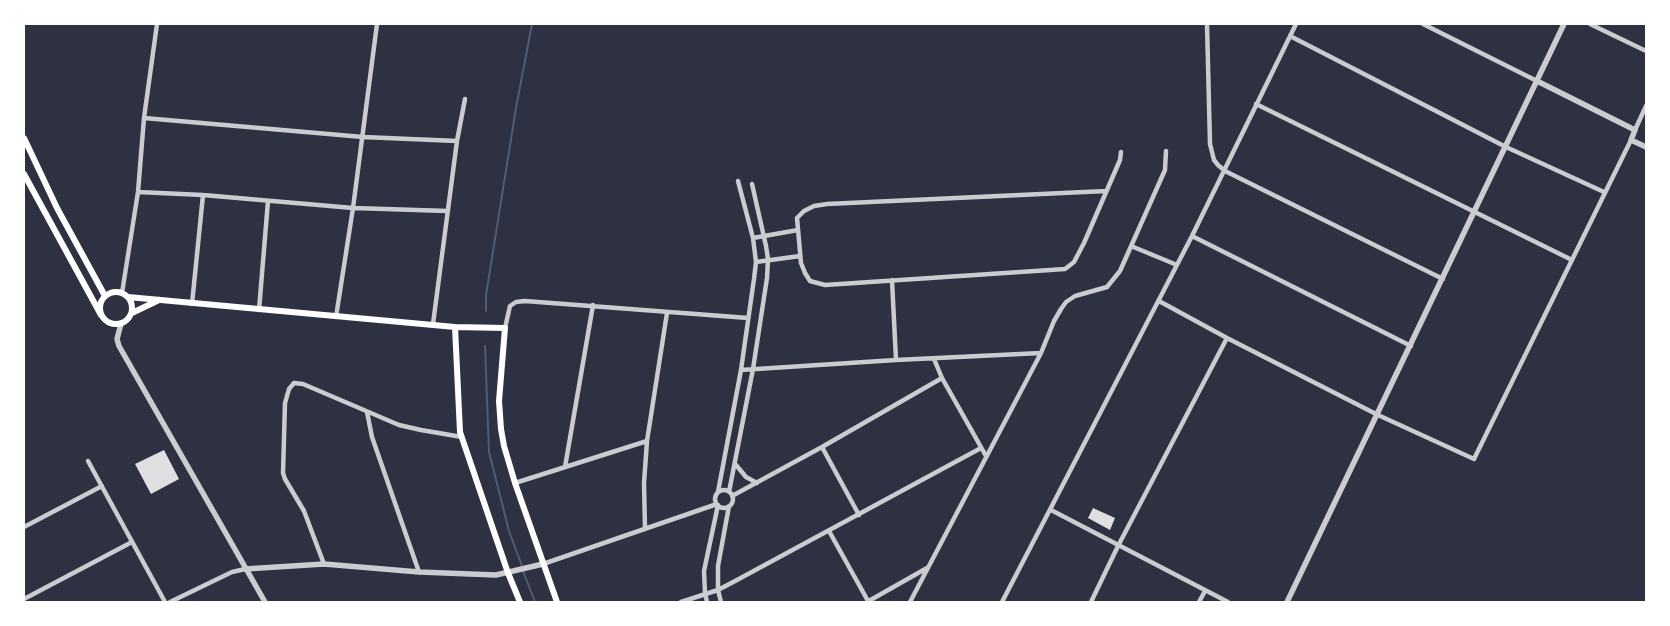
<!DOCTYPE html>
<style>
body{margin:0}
#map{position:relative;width:1670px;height:626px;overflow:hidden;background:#2d3142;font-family:"Fira Sans Condensed",sans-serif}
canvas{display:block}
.frame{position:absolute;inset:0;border:25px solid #fff;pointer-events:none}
</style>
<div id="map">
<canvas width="1670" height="626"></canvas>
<div class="frame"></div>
</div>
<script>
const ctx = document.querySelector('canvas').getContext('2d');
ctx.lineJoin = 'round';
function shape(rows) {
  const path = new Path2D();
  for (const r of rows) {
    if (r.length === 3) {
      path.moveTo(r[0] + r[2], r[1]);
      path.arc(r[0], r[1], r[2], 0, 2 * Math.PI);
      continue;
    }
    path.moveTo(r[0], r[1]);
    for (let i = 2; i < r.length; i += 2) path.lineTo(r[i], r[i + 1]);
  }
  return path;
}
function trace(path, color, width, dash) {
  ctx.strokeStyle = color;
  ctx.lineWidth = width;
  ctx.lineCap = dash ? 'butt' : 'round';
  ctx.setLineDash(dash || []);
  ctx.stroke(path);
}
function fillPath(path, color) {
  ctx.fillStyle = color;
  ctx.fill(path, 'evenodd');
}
trace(shape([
 [486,311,486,295,516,108,532,24],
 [485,346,489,452,509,531,522,566],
 [523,571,535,602]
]), '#4f5d75', 2);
fillPath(shape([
 [164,450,179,479,151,494,135,464],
 [1093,508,1115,518,1110,530,1088,518]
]), '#e0e0e3');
trace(shape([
 [1207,24,1210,144,1214,160,1218,165,1225,171,1443,279],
 [1423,24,1537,81],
 [1590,24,1646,51],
 [1290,36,1506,147,1604,192],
 [1256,104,1572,260],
 [144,118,363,137,457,141,465,99],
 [1635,130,1646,106],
 [1106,191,827,204,814,206,804,211,797,218,801,263,805,273,810,281,825,285,1065,269,1074,262,1084,243,1120,160,1121,152],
 [138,192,203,195,353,208,448,211],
 [1192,236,1411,346],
 [753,238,798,230],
 [1131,246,1177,265],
 [756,262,800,256],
 [892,280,896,360],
 [122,293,138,192,144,118,157,24],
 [1159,301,1227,338,1378,415,1474,459,1631,140],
 [192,304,203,195],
 [259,310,268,201],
 [336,317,353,208,377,24],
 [433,324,457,141],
 [505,328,510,306,516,302,525,301,748,318],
 [934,359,942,378,986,456],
 [741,370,896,360,1041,353],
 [367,412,372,437,419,572],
 [822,447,859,515],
 [88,461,165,602],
 [736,465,746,477,757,483],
 [565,467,593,305],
 [515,483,647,441],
 [724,499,9],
 [718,492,741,370,754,279,756,262,753,238,738,181],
 [729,492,753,369,767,278,768,259,766,246,752,184],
 [732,496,822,447,942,378],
 [1051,510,1228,602],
 [24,527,102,486],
 [645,529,644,483,647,441,667,313],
 [829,531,868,601],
 [324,564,304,511,285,479,283,473,285,403,289,389,294,383,303,384,399,425,421,430,462,437],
 [543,564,717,504],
 [24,599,132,542],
 [170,602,232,572,245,569],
 [681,602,718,590,737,580,981,448],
 [707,602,705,593,704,571,718,505],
 [721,602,718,590,718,566,729,506],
 [867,602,927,568],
 [910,602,1041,353,1054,321,1061,309,1066,302,1075,296,1107,287,1120,271,1165,170,1166,151],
 [1002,602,1192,236,1296,24],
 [1091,602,1118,546,1227,338],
 [1199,602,1205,591]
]), '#caccd0', 4.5);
trace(shape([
 [1537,81,1635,130,1631,140,1646,147],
 [121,324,117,339,119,346,265,602],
 [245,569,324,564,419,572,496,575,543,564],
 [1287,602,1564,24]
]), '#caccd0', 5.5);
trace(shape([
 [24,138,57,208,105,296],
 [24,174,101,315],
 [116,308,16],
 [128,297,455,327,505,328,499,401,501,429,504,446,515,483,557,602],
 [132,313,159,300],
 [455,327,460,432,508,573,520,602]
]), '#fff', 6);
</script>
